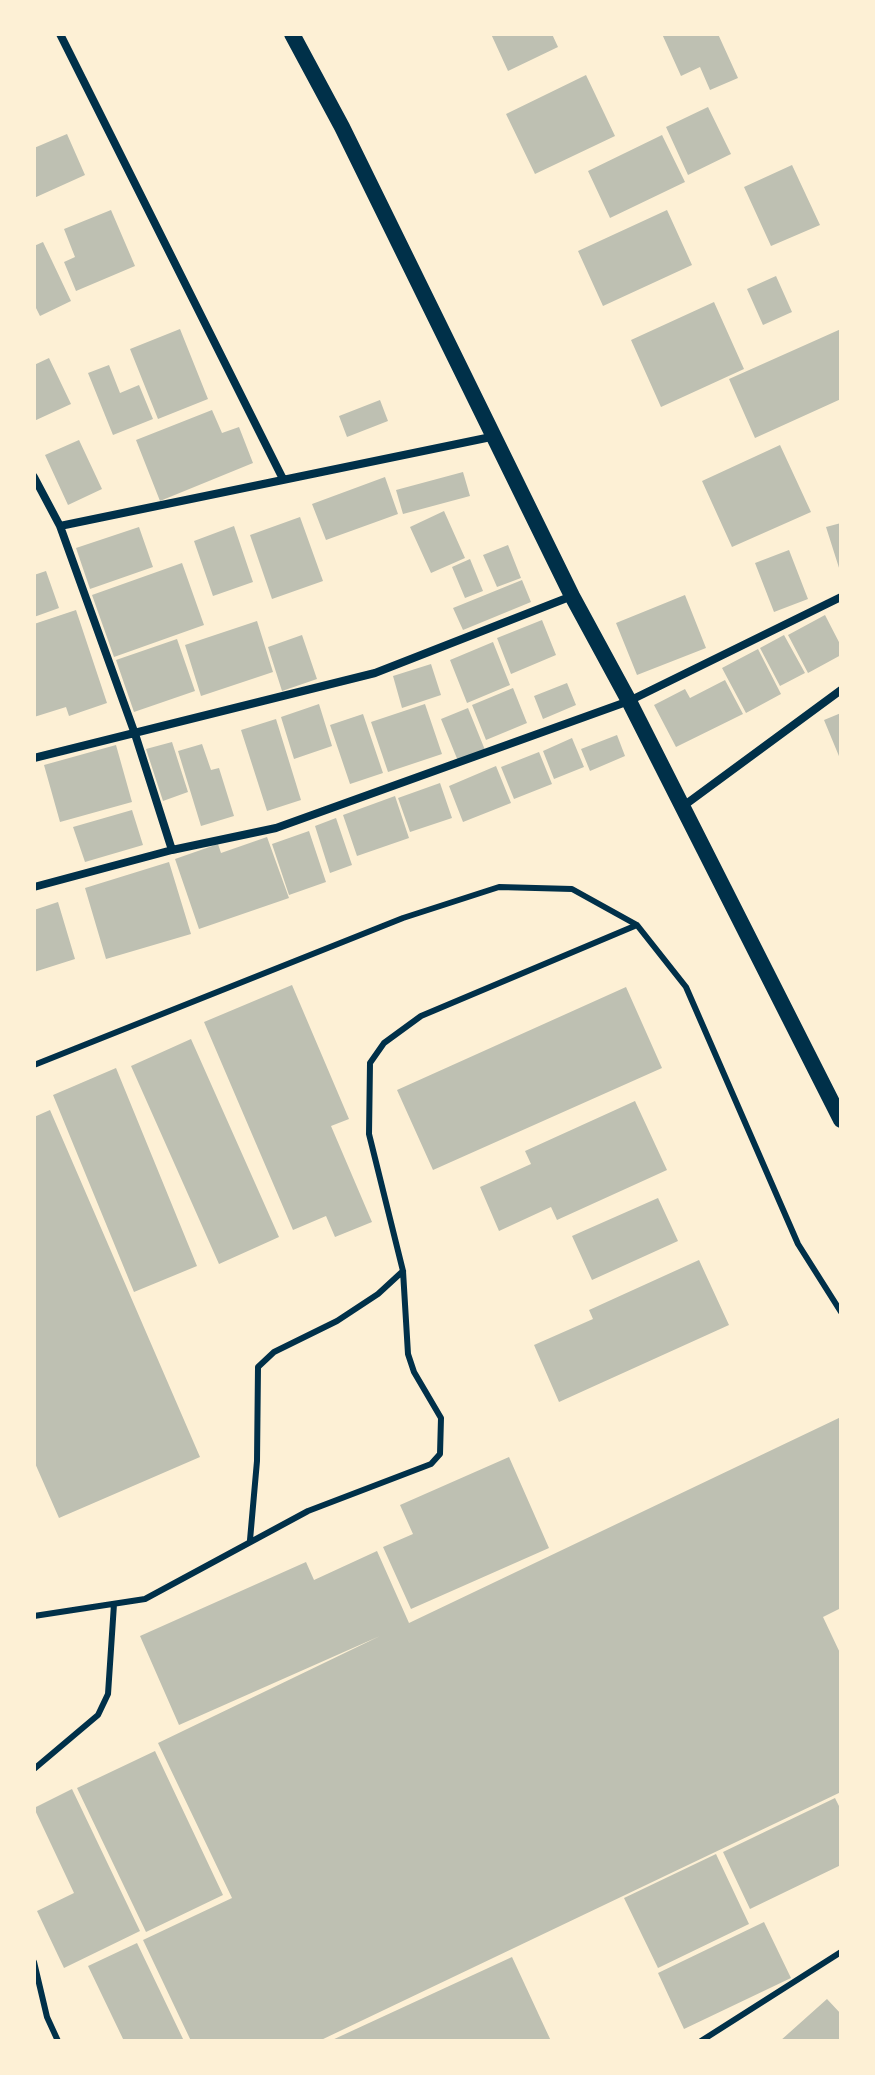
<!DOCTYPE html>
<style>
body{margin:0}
#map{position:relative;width:875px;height:2075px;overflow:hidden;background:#fdf0d5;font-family:"Titillium Web",sans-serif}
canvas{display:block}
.frame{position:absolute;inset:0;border:36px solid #fdf0d5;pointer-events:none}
</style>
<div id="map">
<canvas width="875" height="2075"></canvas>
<div class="frame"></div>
</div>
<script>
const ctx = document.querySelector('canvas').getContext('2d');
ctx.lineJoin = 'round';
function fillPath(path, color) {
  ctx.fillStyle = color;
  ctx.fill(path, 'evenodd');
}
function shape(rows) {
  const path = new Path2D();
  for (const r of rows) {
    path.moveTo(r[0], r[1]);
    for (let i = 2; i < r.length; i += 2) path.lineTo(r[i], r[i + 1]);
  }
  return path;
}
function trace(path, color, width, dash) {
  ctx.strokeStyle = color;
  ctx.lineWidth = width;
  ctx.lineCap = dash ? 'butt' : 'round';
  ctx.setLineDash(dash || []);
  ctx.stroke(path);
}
fillPath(shape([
 [491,34,552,34,558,47,508,71],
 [662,34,718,34,738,78,710,90,700,67,681,76],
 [586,75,615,136,535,174,506,114],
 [708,107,731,154,688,175,666,127],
 [67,134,85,175,34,198,34,148],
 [662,135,685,182,610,218,588,171],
 [792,165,820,225,771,246,744,187],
 [111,210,135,266,76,291,64,262,75,257,64,229],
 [667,210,692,265,603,306,578,251],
 [43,242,71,301,40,316,34,304,34,246],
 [776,276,792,312,763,325,747,289],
 [714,302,744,369,661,407,631,340],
 [180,329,208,399,158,419,130,349],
 [841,329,841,399,755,438,729,379],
 [49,358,71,404,34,421,34,365],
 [109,365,120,393,139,385,153,419,113,435,88,373],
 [380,400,388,421,347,437,339,416],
 [212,410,222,433,239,427,253,463,160,501,136,440],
 [79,440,102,489,68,505,45,455],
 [780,445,811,512,732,547,702,481],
 [463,472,470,496,403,514,396,490],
 [385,477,398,514,326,540,312,504],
 [444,511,465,558,431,573,410,527],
 [300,517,323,581,272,599,250,535],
 [841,523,841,571,840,571,826,527],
 [234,526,253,582,213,596,194,541],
 [139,527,153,567,90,589,76,548],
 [508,545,521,578,497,587,483,555],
 [789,550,808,599,774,612,755,563],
 [470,559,483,591,465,598,452,567],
 [182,563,204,625,114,657,92,595],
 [46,571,59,608,34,617,34,575],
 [522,580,531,602,463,630,453,608],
 [685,595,706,648,637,675,616,623],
 [76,610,107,703,69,716,66,707,34,717,34,624],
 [825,615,841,646,841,655,808,673,788,635],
 [542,620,556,655,511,674,497,638],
 [257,621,273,672,201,696,185,645],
 [302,635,317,679,282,691,268,647],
 [784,635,805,673,780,686,760,648],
 [177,639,195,691,134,712,116,660],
 [493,642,510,685,467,703,450,660],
 [758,649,781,694,746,713,722,668],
 [431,664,441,695,402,708,393,676],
 [725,680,743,714,676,747,654,705,685,689,690,698],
 [567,683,576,705,543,719,534,696],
 [513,688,527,723,486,740,472,705],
 [319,704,332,746,294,759,281,717],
 [425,704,442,754,388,772,371,722],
 [468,708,485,750,458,761,441,719],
 [841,713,841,761,824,720],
 [363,714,383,773,350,784,330,725],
 [276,719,301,800,267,811,241,730],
 [617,735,625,756,590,771,581,749],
 [572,738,584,767,554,779,543,751],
 [172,742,188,792,163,801,146,749],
 [202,744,211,770,219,768,234,816,201,826,178,751],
 [116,745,132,802,60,822,44,765],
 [539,752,552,784,514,799,501,767],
 [496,766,511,803,463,822,449,786],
 [440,783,452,818,410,832,398,798],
 [395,796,409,838,357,856,343,815],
 [132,810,143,845,85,862,73,827],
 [336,818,352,865,330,873,315,826],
 [309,831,326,882,289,895,272,844],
 [267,837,289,898,199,929,175,859,218,844,221,853],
 [169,862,191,934,106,959,85,888],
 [58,902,75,959,34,972,34,910],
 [292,985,349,1119,331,1126,372,1222,335,1237,326,1216,293,1230,204,1022],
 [626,987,662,1068,433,1170,397,1090],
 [191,1039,279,1237,219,1264,131,1066],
 [116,1068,197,1266,134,1292,53,1095],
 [635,1101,667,1170,557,1220,551,1207,499,1231,480,1187,531,1164,525,1151],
 [50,1110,200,1457,59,1518,34,1461,34,1117],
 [658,1198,678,1241,592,1280,572,1236],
 [699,1260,729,1325,559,1402,534,1345,593,1319,589,1310],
 [841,1417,841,1608,823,1617,841,1655,841,1792,319,2041,191,2041,143,1940,232,1898,158,1743,380,1636,179,1725,140,1636,306,1562,314,1580,377,1551,409,1623],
 [509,1457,549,1548,411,1609,383,1547,413,1534,400,1505],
 [155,1751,223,1895,146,1932,77,1788],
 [72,1789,140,1931,64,1968,37,1911,74,1893,34,1808],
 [835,1798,841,1810,841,1865,750,1909,723,1852],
 [716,1854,749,1924,658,1968,624,1898],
 [764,1922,791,1978,684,2029,658,1973],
 [137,1943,184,2041,124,2041,88,1966],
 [512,1957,551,2041,330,2041],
 [827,1999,841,2014,841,2041,780,2041]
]), '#bec0b2');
trace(shape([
 [34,1065,403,918,499,887,572,889,637,925,686,987,798,1244,841,1312],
 [250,1540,257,1461,258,1367,274,1352,337,1321,378,1294,403,1271],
 [34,1616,145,1599,308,1511,431,1464,440,1454,441,1418,414,1372,408,1354,403,1271,369,1134,370,1063,384,1043,421,1016,637,925],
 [34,1769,98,1715,108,1694,114,1604],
 [34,1962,47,2017,58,2041],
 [701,2041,841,1952]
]), '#003049', 6);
trace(shape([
 [60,34,282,477],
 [34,477,60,526,135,734,172,850],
 [60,526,491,437],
 [34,758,375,673,572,596],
 [682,807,841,690],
 [34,887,172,850,276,828,629,701,841,597]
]), '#003049', 8);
trace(shape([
 [292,34,342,127,572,596,629,701,841,1120]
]), '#003049', 16);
</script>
